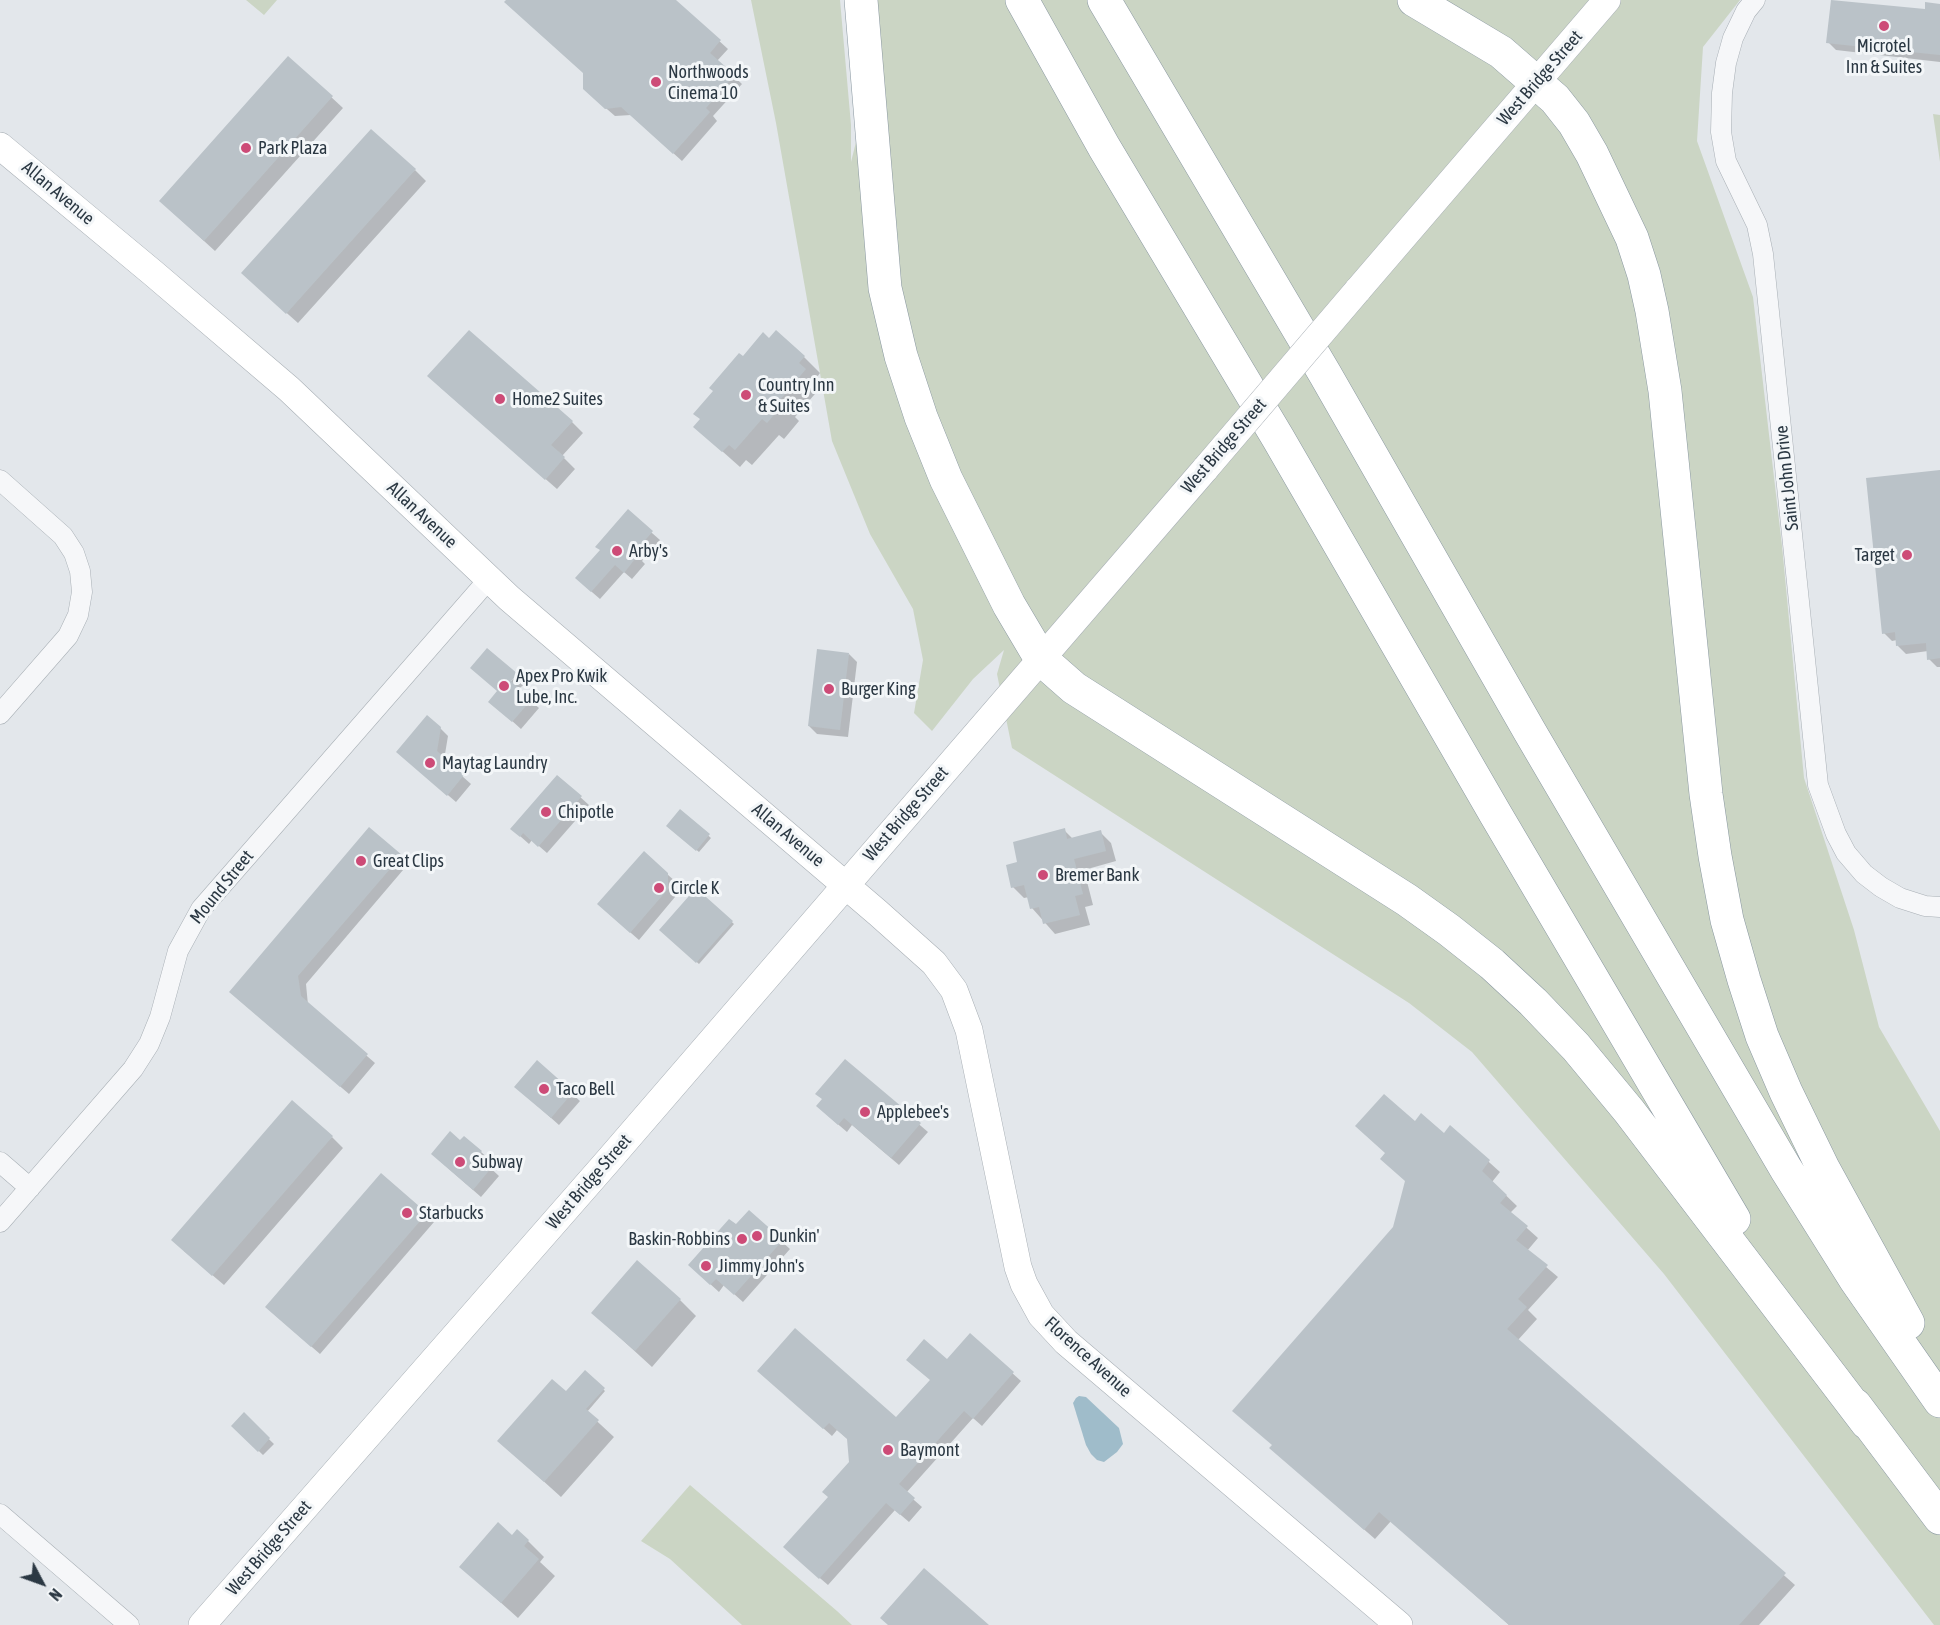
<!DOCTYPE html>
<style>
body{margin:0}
#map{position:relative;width:1940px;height:1625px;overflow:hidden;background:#e3e7eb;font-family:"Asap Condensed",sans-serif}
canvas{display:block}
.north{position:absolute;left:12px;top:1553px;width:60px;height:60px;-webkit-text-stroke:4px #f3f6f8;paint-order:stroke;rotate:131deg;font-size:16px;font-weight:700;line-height:24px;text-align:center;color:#2b3843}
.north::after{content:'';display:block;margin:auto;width:21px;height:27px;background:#2b3843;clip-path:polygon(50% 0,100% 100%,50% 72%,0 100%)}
</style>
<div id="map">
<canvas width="1940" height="1625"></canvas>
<div class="north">N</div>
</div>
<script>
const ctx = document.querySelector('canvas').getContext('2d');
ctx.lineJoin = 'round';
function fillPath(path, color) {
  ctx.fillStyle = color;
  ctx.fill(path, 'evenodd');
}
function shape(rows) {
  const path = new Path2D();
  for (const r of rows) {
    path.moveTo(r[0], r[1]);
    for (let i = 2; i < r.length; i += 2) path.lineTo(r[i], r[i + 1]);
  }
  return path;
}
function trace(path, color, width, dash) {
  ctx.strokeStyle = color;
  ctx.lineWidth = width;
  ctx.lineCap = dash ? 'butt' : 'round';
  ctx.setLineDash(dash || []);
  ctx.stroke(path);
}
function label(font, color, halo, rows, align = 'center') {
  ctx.font = font + ' "Asap Condensed",sans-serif';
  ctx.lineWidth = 6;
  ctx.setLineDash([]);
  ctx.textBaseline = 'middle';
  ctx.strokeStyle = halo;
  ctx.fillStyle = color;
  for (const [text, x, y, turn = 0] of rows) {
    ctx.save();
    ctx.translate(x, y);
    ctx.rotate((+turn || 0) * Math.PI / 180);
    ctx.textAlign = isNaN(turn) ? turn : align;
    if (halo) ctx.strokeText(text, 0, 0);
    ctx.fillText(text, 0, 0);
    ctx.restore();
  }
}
fillPath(shape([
 [246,0,277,0,264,15],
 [751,0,840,0,851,125,851,162,868,94,861,0,1740,0,1703,47,1697,141,1753,297,1782,546,1804,778,1854,930,1879,1027,1940,1131,1940,1625,1934,1625,1664,1274,1472,1052,1409,1003,1012,748,997,674,1004,650,973,679,932,731,914,713,923,660,913,609,870,534,832,441,776,123],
 [1933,114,1940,115,1940,162],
 [690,1485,837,1611,852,1625,742,1625,670,1559,641,1541]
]), '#cbd5c4');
fillPath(shape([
 [1079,1396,1086,1397,1119,1428,1123,1444,1117,1452,1104,1462,1097,1460,1091,1454,1086,1445,1073,1403,1076,1398]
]), '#9fbcca');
fillPath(shape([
 [508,0,674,0,728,49,717,61,742,84,713,116,717,121,682,161,631,115,615,116,593,97,585,73],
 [1940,5,1940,62,1836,50,1828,42],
 [289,58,343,108,215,251,171,211],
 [415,170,426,181,298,323,254,284],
 [770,340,804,357,820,373,815,380,821,387,795,417,799,421,784,439,779,435,752,465,746,460,740,467,695,427,743,359],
 [440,387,572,422,583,433,562,456,575,469,557,489],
 [1940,472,1940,667,1937,667,1929,659,1928,651,1906,654,1898,646,1897,640,1892,641,1884,633],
 [628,512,660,540,642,561,645,564,632,579,624,572,600,599,585,586],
 [849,654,857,662,848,737,817,734,809,726],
 [517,675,525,683,518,690,539,708,521,729,491,702],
 [440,728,448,736,444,760,471,784,456,802,406,759],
 [558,777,589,805,547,853,532,840,529,844,520,836],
 [680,811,711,838,699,852,668,826],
 [1064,830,1073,839,1100,832,1111,843,1116,861,1084,870,1093,905,1085,907,1090,925,1055,934,1032,908,1029,897,1024,898,1013,887,1019,863],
 [401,856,409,863,306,984,308,1005,375,1063,349,1094,238,999],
 [667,874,676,882,675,897,639,940,607,912],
 [696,890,734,924,699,964,661,930],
 [845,1061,928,1132,899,1165,852,1125,847,1132,826,1114],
 [537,1062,580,1101,559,1125,524,1094],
 [1415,1123,1445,1136,1450,1127,1500,1172,1492,1182,1517,1206,1510,1213,1538,1238,1527,1251,1558,1277,1528,1310,1537,1319,1518,1340,1795,1585,1759,1625,1509,1625,1391,1521,1375,1539,1282,1458,1395,1228,1406,1181],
 [332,1137,343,1148,224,1285,184,1251],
 [481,1152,489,1159,485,1163,499,1176,481,1197,441,1162],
 [381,1175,434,1222,320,1354,275,1315],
 [749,1212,790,1249,743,1302,724,1285,719,1292,698,1273],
 [680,1300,696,1316,652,1367,593,1313],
 [970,1335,1021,1381,982,1426,973,1418,906,1493,922,1507,909,1522,895,1510,828,1585,793,1555,850,1462,849,1440,837,1430,832,1436,767,1378,896,1419],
 [585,1372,605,1391,587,1412,614,1437,561,1497,499,1441,571,1398],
 [244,1415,274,1444,263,1455,233,1426],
 [512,1537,528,1541,544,1557,540,1562,555,1576,518,1618,461,1567]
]), '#0003');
fillPath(shape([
 [506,0,676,0,721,40,710,53,735,75,706,108,710,112,673,154,621,107,605,109,583,89,583,73,504,2],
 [1831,0,1925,9,1925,2,1940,4,1940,55,1826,43],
 [288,56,333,96,204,241,159,201],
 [371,129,416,169,286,314,241,273],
 [469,330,573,421,551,445,565,457,545,480,427,376],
 [776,330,805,356,799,363,806,369,780,400,784,403,767,423,762,419,735,450,729,445,722,452,693,427,700,419,693,414,713,391,709,388,739,353,743,356,763,332,769,338],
 [1940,470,1940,658,1927,660,1926,643,1896,646,1895,632,1882,634,1866,478],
 [628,509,653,531,635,552,638,555,624,573,615,565,591,592,575,578,600,550,595,547],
 [487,648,518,674,511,681,532,699,512,722,488,702,497,691,470,668],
 [817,649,849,653,840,730,808,726],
 [427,715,441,727,437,751,464,775,447,796,396,752],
 [557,775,582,796,538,847,523,833,520,837,510,829],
 [680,809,710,834,696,851,666,826],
 [369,827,402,855,298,976,301,996,368,1054,340,1087,229,992],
 [1065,828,1067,839,1101,830,1106,851,1074,859,1083,894,1075,896,1080,915,1043,924,1039,907,1030,909,1024,885,1011,888,1006,865,1017,862,1013,842],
 [644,851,668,873,668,889,630,933,597,904],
 [696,888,733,921,696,963,659,930],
 [845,1059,921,1123,891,1158,844,1118,838,1125,816,1106,822,1099,815,1094],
 [537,1060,573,1092,551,1118,514,1087],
 [1384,1094,1415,1121,1421,1113,1444,1133,1450,1125,1490,1160,1482,1171,1507,1195,1500,1203,1528,1226,1516,1240,1548,1265,1518,1299,1527,1307,1507,1329,1786,1573,1739,1625,1509,1625,1379,1512,1364,1530,1269,1448,1272,1445,1232,1411,1393,1227,1405,1181,1380,1159,1385,1153,1355,1126],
 [292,1100,333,1136,212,1276,171,1240],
 [450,1131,460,1140,464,1136,482,1151,478,1155,492,1167,473,1190,431,1154],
 [381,1173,427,1213,311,1347,265,1307],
 [749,1210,783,1240,734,1295,716,1279,710,1285,688,1265,729,1219,736,1224],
 [637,1260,681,1299,635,1351,591,1313],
 [795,1328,896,1417,930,1380,906,1360,924,1339,947,1359,970,1333,1014,1372,973,1419,964,1411,899,1484,915,1498,900,1515,886,1503,819,1579,783,1547,828,1497,822,1492,849,1462,847,1439,829,1423,823,1429,757,1371],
 [585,1370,605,1388,586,1409,599,1420,544,1482,497,1441,552,1379,566,1391],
 [244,1412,270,1438,258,1452,231,1426],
 [498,1522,512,1535,517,1529,529,1540,524,1546,539,1559,501,1603,459,1567],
 [924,1568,989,1625,888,1625,880,1618]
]), '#bac2c8');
const street = shape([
 [1755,0,1746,11,1733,38,1726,63,1722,93,1721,132,1726,161,1757,225,1763,254,1818,785,1836,834,1846,853,1864,874,1881,887,1900,898,1925,906,1940,907],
 [0,480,63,536,74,553,80,571,82,592,78,615,68,636,0,714],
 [0,1162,30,1188],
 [0,1222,133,1069,149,1044,160,1017,178,951,201,909,489,579],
 [0,1514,129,1625]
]);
const secondary = shape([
 [0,146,153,273,289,389,509,598,878,913,934,963,954,990,969,1030,1018,1267,1024,1284,1041,1315,1066,1342,1399,1625],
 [1357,291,1607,0],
 [202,1625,607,1162,1206,468]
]);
const highway = shape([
 [861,0,885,288,901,356,921,417,946,479,1009,605,1041,659,1074,688,1407,900,1449,930,1492,964,1533,1002,1576,1047,1629,1111,1867,1423],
 [1022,0,1104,147,1278,438,1496,815,1734,1219],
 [1104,0,1325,374,1530,732,1786,1169,1855,1279,1940,1401],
 [1414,0,1501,52,1555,99,1574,123,1592,154,1632,238,1644,275,1652,311,1665,391,1706,794,1715,856,1727,920,1744,980,1762,1036,1786,1092,1823,1168,1908,1323],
 [1855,1405,1940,1518]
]);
trace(street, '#a8afb5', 21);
trace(secondary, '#a8afb5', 28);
trace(highway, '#8a98a1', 34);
trace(street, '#f6f7f9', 20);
trace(secondary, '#fff', 27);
trace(highway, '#fff', 33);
const secondaryBridge = shape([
 [1206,468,1357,291]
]);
trace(secondaryBridge, '#a8afb5', 28, []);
trace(secondaryBridge, '#fff', 27);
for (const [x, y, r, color] of [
 [1884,26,6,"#cd4b77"],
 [656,82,6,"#cd4b77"],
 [246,148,6,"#cd4b77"],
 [746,395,6,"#cd4b77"],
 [500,399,6,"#cd4b77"],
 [617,551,6,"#cd4b77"],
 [1907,555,6,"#cd4b77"],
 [504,686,6,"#cd4b77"],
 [829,689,6,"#cd4b77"],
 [430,763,6,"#cd4b77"],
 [546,812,6,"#cd4b77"],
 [361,861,6,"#cd4b77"],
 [1043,875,6,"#cd4b77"],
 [659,888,6,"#cd4b77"],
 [544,1089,6,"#cd4b77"],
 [865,1112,6,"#cd4b77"],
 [460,1162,6,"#cd4b77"],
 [407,1213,6,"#cd4b77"],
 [757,1236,6,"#cd4b77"],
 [742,1239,6,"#cd4b77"],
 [706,1266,6,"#cd4b77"],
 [888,1450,6,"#cd4b77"]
]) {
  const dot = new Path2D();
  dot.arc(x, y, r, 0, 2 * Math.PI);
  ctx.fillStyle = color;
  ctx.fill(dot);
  trace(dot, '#f3f6f8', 2);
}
label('18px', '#2b3843', '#f3f6f8', [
 ["Microtel",1884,46,"center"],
 ["Inn & Suites",1884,67,"center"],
 ["Northwoods",668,72],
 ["Cinema 10",668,93],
 ["Park Plaza",258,148],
 ["Country Inn",758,385],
 ["& Suites",758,406],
 ["Home2 Suites",512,399],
 ["Arby's",629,551],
 ["Target",1895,555,"right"],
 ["Apex Pro Kwik",516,676],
 ["Lube, Inc.",516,697],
 ["Burger King",841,689],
 ["Maytag Laundry",442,763],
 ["Chipotle",558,812],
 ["Great Clips",373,861],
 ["Bremer Bank",1055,875],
 ["Circle K",671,888],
 ["Taco Bell",556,1089],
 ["Applebee's",877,1112],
 ["Subway",472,1162],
 ["Starbucks",419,1213],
 ["Dunkin'",769,1236],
 ["Baskin-Robbins",730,1239,"right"],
 ["Jimmy John's",718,1266],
 ["Baymont",900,1450]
], 'left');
label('18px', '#2b3843', '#f3f6f8', [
 ["West Bridge Street",1540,78,-49],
 ["Allan Avenue",58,193,40],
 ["West Bridge Street",1224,446,-49],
 ["Saint John Drive",1787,478,-96],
 ["Allan Avenue",422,515,43],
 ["West Bridge Street",906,814,-49],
 ["Allan Avenue",788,835,40],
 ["Mound Street",222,887,-51],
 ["West Bridge Street",589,1182,-49],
 ["Florence Avenue",1088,1357,42],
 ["West Bridge Street",269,1548,-49]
]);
</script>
